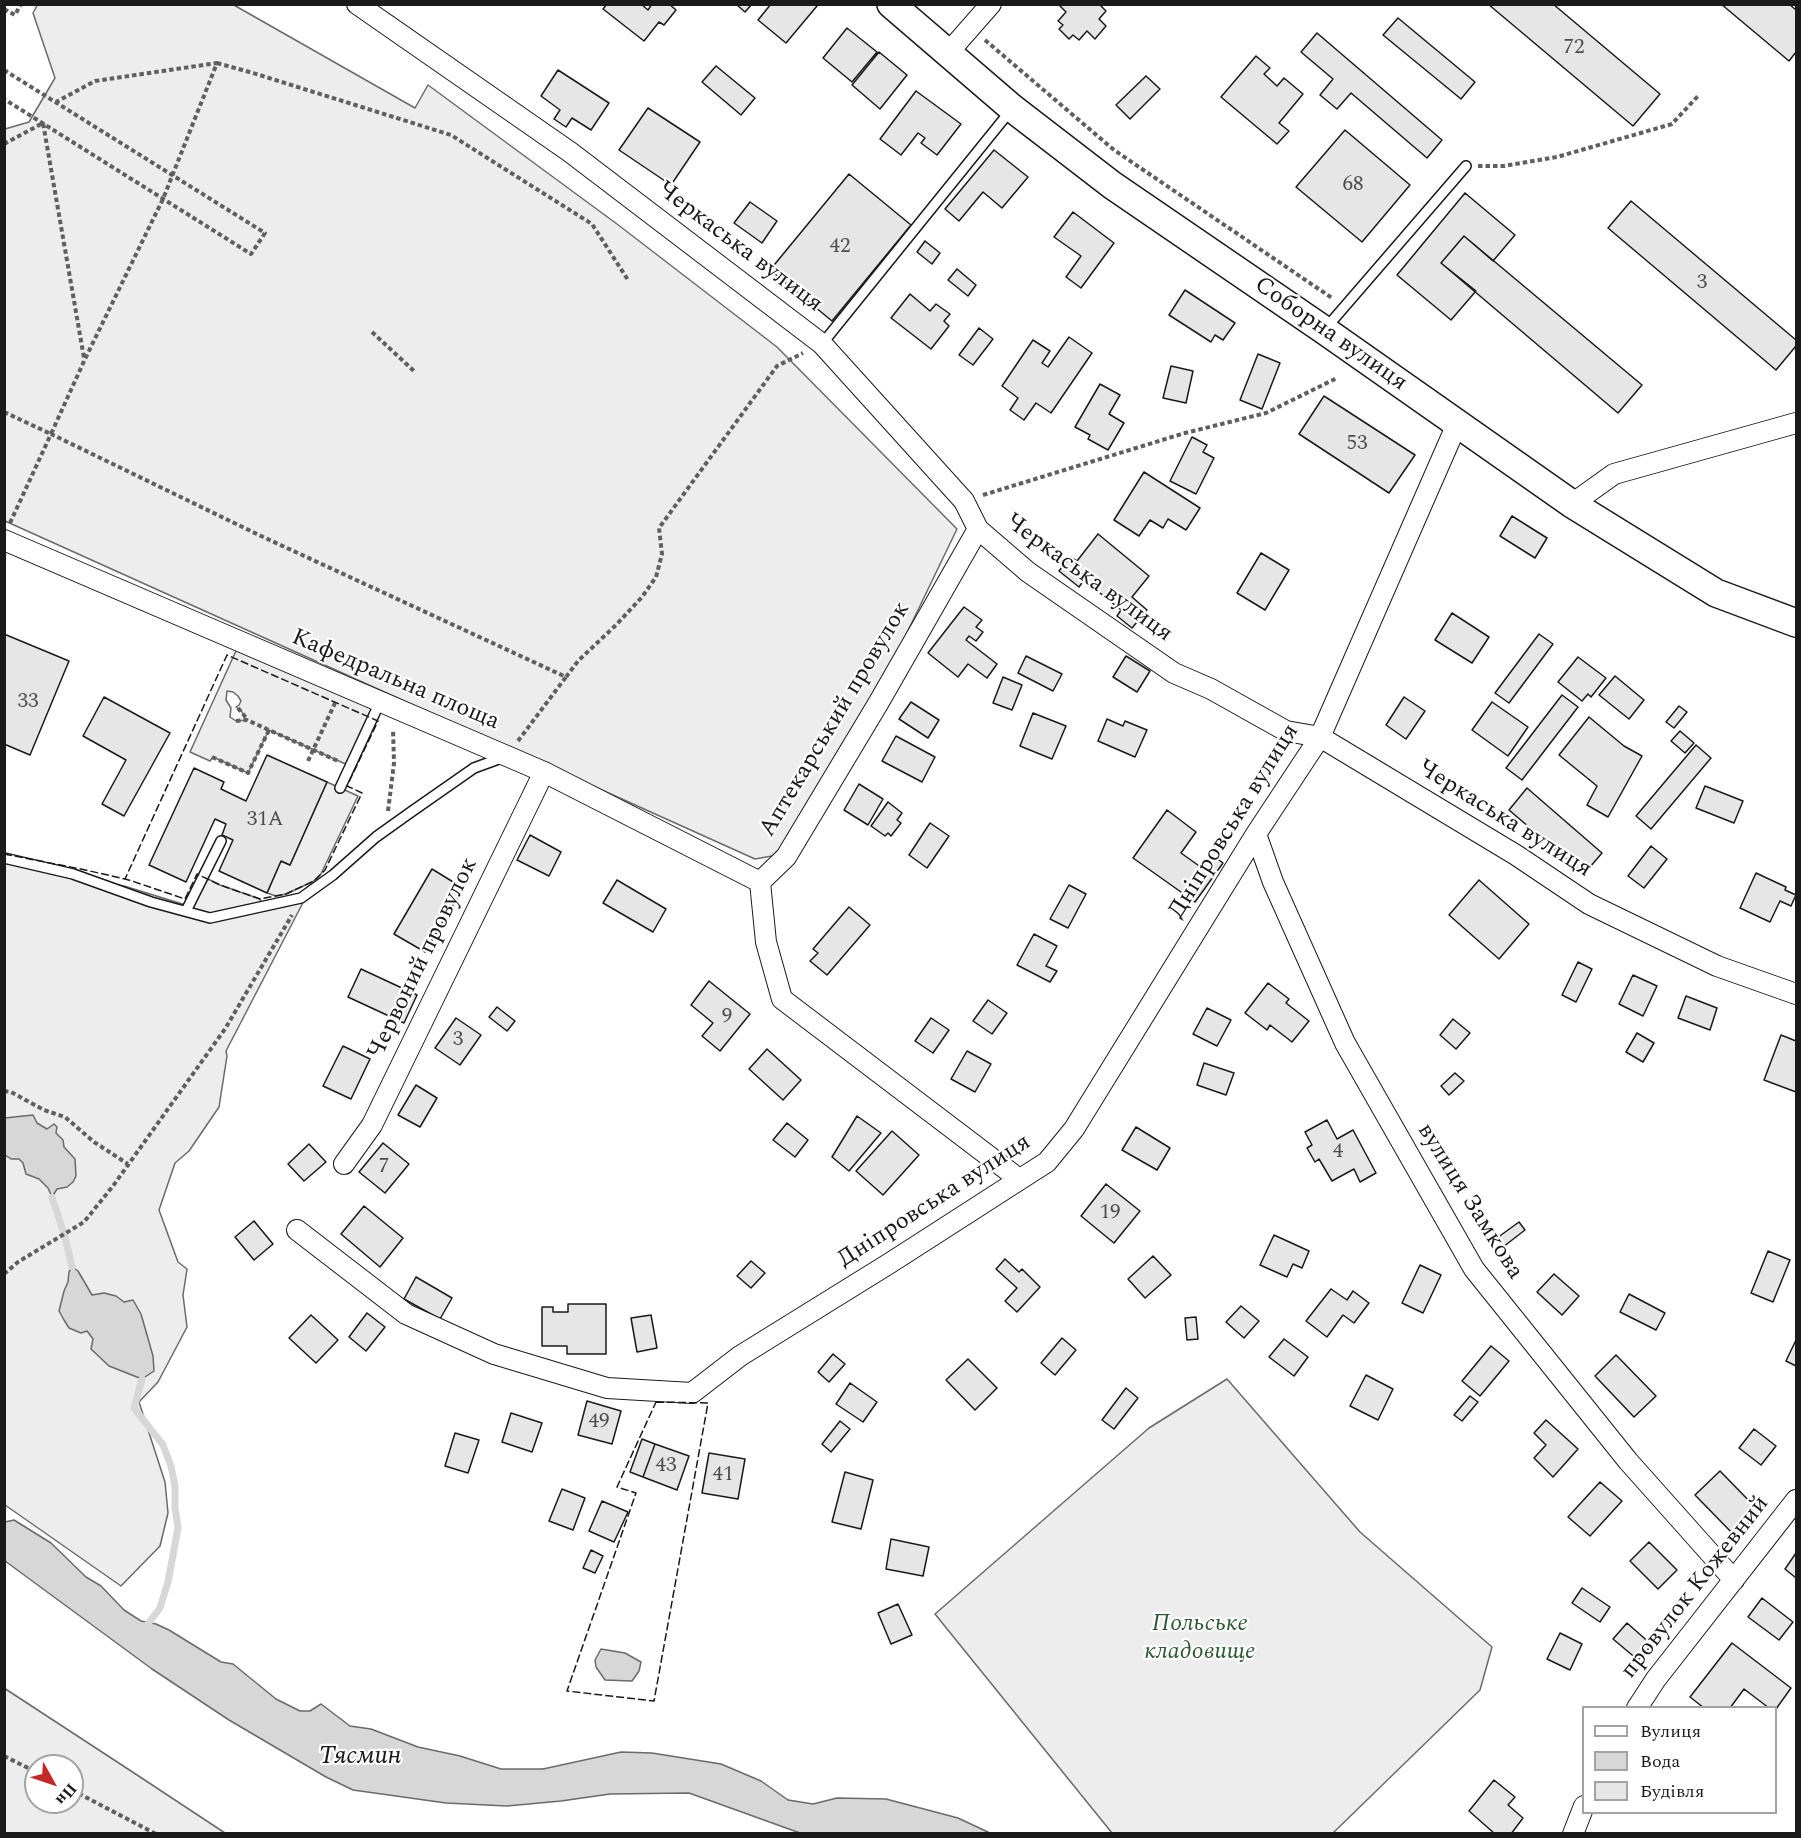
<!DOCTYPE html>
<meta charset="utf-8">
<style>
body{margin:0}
#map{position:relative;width:1801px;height:1838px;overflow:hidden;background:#fff;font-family:Spectral,serif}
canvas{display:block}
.frame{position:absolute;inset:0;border:6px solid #1a1a1a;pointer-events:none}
.legend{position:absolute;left:1582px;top:1706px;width:195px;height:108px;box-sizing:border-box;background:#fff;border:2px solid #a3a3a3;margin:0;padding:8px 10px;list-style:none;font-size:18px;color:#1a1a1a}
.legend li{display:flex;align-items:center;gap:12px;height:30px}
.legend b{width:30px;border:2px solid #a3a3a3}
.north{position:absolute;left:24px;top:1754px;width:60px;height:60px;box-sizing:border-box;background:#fff;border:2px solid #a3a3a3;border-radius:50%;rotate:130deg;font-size:16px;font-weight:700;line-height:24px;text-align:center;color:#1a1a1a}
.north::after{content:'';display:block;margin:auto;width:21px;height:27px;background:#c62828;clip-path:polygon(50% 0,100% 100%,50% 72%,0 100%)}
</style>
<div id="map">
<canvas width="1801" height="1838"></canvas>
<div class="frame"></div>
<ul class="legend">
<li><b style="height:8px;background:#fff"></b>Вулиця</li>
<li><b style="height:16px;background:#d7d7d7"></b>Вода</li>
<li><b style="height:16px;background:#e6e6e6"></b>Будівля</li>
</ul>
<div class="north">Пн</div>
</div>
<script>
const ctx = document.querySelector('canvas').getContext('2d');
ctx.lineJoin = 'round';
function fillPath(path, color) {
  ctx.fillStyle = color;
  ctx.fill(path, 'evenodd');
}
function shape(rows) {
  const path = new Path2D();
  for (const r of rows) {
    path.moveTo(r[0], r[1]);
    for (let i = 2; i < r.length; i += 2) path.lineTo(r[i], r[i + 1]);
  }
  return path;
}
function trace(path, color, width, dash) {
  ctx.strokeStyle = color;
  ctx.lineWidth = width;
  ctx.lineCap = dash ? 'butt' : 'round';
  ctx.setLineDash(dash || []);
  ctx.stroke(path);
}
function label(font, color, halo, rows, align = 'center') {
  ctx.font = font + ' Spectral,serif';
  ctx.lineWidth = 4.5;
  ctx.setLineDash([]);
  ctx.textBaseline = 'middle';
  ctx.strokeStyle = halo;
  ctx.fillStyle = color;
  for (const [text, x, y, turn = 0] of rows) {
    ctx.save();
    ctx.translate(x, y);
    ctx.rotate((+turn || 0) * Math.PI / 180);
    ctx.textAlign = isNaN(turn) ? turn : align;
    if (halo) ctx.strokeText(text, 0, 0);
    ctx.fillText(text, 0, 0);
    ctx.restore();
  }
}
const built = shape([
 [38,4,232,4,415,108,428,85,617,224,777,347,957,529,891,666,785,844,772,856,755,859,5,521,5,129,29,122,55,78,33,13,38,4],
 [240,642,380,702,350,766,269,730,248,773,213,757,210,761,190,752,240,642],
 [227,691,233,692,238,696,241,701,239,705,236,707,242,712,246,720,236,721,230,717,231,708,226,700,227,691],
 [327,782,358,796,321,874,314,881,286,894,276,896,267,893,281,861,290,865,327,782],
 [4,863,124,886,189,906,204,877,220,885,260,899,261,902,308,893,226,1051,227,1056,219,1107,189,1151,175,1163,159,1210,178,1262,187,1269,183,1295,187,1327,158,1382,139,1402,165,1482,168,1513,160,1546,121,1586,5,1505,4,863],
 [1227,1379,1360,1532,1492,1647,1480,1690,1333,1833,1112,1833,935,1614,1149,1428,1227,1379],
 [4,1688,131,1771,225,1833,5,1833,4,1688],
 [36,1766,72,1766,72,1802,36,1802,36,1766]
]);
fillPath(built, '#ededed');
trace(built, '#6a6a6a', 1.5);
const water = shape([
 [33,1115,37,1123,47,1129,54,1124,57,1127,56,1133,63,1140,64,1147,75,1159,76,1176,73,1182,67,1187,57,1189,52,1197,48,1188,39,1179,26,1174,23,1163,19,1159,11,1159,5,1155,5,1118,33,1115],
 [72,1267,78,1271,92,1295,104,1293,116,1296,124,1302,133,1300,141,1314,153,1356,154,1371,142,1379,109,1366,91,1349,93,1339,87,1331,81,1333,69,1328,64,1320,59,1311,64,1291,68,1282,69,1272,72,1267],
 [14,1520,51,1543,86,1577,101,1586,124,1610,141,1621,156,1624,169,1630,221,1662,233,1664,276,1699,300,1711,310,1711,321,1704,350,1726,371,1729,418,1747,460,1756,501,1769,543,1769,621,1752,652,1753,721,1764,761,1781,788,1800,813,1804,837,1798,886,1799,958,1818,990,1833,800,1833,689,1793,610,1794,561,1801,507,1806,446,1803,353,1790,326,1777,229,1720,152,1669,5,1561,5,1522,14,1520],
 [601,1649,625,1653,641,1662,639,1671,632,1681,605,1680,596,1667,595,1660,601,1649]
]);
fillPath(water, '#d7d7d7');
trace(water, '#6a6a6a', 1.5);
trace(shape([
 [52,1197,65,1237,72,1267],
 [142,1379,134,1408,163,1445,171,1466,175,1487,175,1508,178,1528,168,1582,160,1608,144,1629]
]), '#d7d7d7', 7);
const building = shape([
 [607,4,641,4,648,10,652,4,669,4,676,10,664,25,659,22,644,41,603,9,607,4],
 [736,4,752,4,745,12,736,4],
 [771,4,816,4,817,6,786,43,758,20,771,4],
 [1061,4,1102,4,1101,6,1106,11,1099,19,1106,26,1095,39,1087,31,1079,40,1073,35,1069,39,1059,29,1063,25,1058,21,1066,12,1060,6,1061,4],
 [1488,4,1553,4,1660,94,1633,126,1488,4],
 [1721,4,1789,4,1796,10,1796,52,1789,61,1721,4],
 [1398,18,1475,82,1461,99,1383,35,1398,18],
 [847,28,877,52,852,82,823,58,847,28],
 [1317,33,1442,140,1427,158,1351,93,1337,109,1320,95,1333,79,1301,52,1317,33],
 [879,52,907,75,880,109,852,85,879,52],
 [1256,56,1270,68,1264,74,1277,86,1284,78,1303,94,1279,123,1289,131,1277,144,1221,97,1256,56],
 [716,66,755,98,741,115,702,82,716,66],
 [558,70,609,103,591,130,572,118,566,127,554,119,560,110,541,96,558,70],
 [1146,76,1160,89,1130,119,1116,105,1146,76],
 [916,91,961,124,937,155,921,143,925,138,918,133,901,155,880,139,916,91],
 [648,108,700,142,671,185,619,150,648,108],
 [1345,130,1410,185,1362,242,1296,187,1345,130],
 [994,150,1028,177,1002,208,983,192,959,221,945,209,994,150],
 [849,174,911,225,832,321,770,270,849,174],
 [1465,193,1515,235,1493,261,1464,236,1441,263,1476,291,1451,320,1397,275,1465,193],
 [1631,201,1796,340,1796,346,1776,370,1608,228,1631,201],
 [750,202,777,221,762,243,734,223,750,202],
 [1073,212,1114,243,1081,288,1066,277,1081,256,1054,237,1073,212],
 [1464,236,1642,385,1618,413,1441,263,1464,236],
 [925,241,940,253,932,264,917,252,925,241],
 [957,269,976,285,968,296,948,280,957,269],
 [1185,290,1235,323,1223,340,1215,335,1211,342,1169,315,1185,290],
 [910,294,930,311,936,304,950,314,944,321,949,326,931,349,891,318,910,294],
 [979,328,993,339,973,365,959,355,979,328],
 [1069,337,1092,353,1051,413,1036,403,1024,420,1010,410,1018,398,1002,386,1033,340,1050,351,1042,363,1048,367,1069,337],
 [1258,354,1280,363,1262,409,1240,400,1258,354],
 [1171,366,1193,371,1186,403,1163,398,1171,366],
 [1100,384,1120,395,1109,414,1124,423,1108,450,1088,439,1090,435,1075,427,1100,384],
 [1324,396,1415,455,1389,493,1299,434,1324,396],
 [1192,437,1207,445,1203,452,1214,458,1196,494,1170,481,1192,437],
 [1144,472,1200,508,1186,530,1168,519,1163,528,1150,520,1139,536,1114,520,1144,472],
 [1512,516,1547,538,1535,558,1500,536,1512,516],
 [1098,534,1149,576,1132,597,1147,610,1132,628,1117,616,1121,610,1084,580,1079,587,1059,571,1070,557,1077,561,1098,534],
 [1261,553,1289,570,1265,610,1237,593,1261,553],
 [964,607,982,620,976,627,983,632,976,641,969,636,966,640,997,664,987,678,968,664,958,677,928,653,964,607],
 [1452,613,1489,637,1472,663,1435,640,1452,613],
 [4,634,69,661,30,755,4,744,4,634],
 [1539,634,1553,644,1509,703,1495,693,1539,634],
 [1026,656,1062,674,1053,691,1018,673,1026,656],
 [1126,656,1150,671,1137,692,1113,677,1126,656],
 [1578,657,1606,678,1591,697,1588,694,1582,701,1558,682,1578,657],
 [1615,676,1644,700,1629,719,1599,695,1615,676],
 [1003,677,1022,685,1012,710,993,703,1003,677],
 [1562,695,1578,707,1522,780,1506,768,1562,695],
 [104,697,170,733,124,816,102,804,126,760,83,736,104,697],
 [1404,697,1425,711,1406,739,1386,725,1404,697],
 [911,702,939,720,928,738,899,719,911,702],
 [1492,702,1528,727,1508,756,1472,730,1492,702],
 [1679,706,1687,712,1674,728,1666,722,1679,706],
 [1033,713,1066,726,1052,759,1020,746,1033,713],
 [1589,717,1624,746,1642,756,1608,817,1587,805,1597,786,1559,755,1589,717],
 [1107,719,1123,726,1125,721,1147,730,1135,757,1098,741,1107,719],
 [1680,731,1694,743,1685,753,1671,741,1680,731],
 [896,736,935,757,922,782,882,761,896,736],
 [1696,745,1711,758,1651,829,1636,816,1696,745],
 [267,755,327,782,290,865,281,861,267,893,219,871,233,840,222,835,226,824,215,819,186,882,149,865,194,768,224,782,221,789,246,801,267,755],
 [859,784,883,799,868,825,844,810,859,784],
 [1705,786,1743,801,1734,823,1696,808,1705,786],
 [1527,788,1602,853,1584,874,1509,810,1527,788],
 [888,802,902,813,897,820,901,823,891,836,888,833,885,836,871,826,888,802],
 [1167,810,1196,832,1181,853,1202,868,1212,855,1223,863,1195,902,1133,858,1167,810],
 [930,823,949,836,927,868,909,855,930,823],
 [530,835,561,852,549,876,517,860,530,835],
 [1651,846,1667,859,1644,888,1628,876,1651,846],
 [432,869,463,888,425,952,394,934,432,869],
 [1756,873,1786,887,1785,890,1796,895,1791,906,1780,901,1770,922,1740,908,1756,873],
 [617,880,666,909,653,932,603,903,617,880],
 [1479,880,1529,924,1499,959,1449,915,1479,880],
 [1069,885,1086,894,1068,928,1050,919,1069,885],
 [849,907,870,925,827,975,810,961,818,953,813,949,849,907],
 [1034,934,1057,946,1046,966,1057,971,1050,982,1017,965,1034,934],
 [1578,962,1592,969,1576,1002,1562,995,1578,962],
 [361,969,417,995,404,1023,348,997,361,969],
 [1633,975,1657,986,1643,1016,1619,1004,1633,975],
 [709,981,750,1014,720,1051,702,1036,713,1023,691,1005,709,981],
 [1268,983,1289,999,1286,1003,1309,1021,1292,1042,1270,1025,1267,1030,1245,1013,1268,983],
 [1686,996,1717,1008,1710,1030,1678,1018,1686,996],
 [988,1000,1007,1013,992,1034,973,1021,988,1000],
 [497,1007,515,1021,507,1031,489,1017,497,1007],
 [1207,1008,1231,1020,1217,1046,1193,1034,1207,1008],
 [456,1018,481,1035,460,1065,435,1048,456,1018],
 [931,1018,949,1030,933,1053,915,1041,931,1018],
 [1453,1019,1470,1033,1456,1049,1440,1035,1453,1019],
 [1637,1033,1654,1043,1643,1062,1626,1052,1637,1033],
 [1781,1035,1796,1041,1796,1092,1764,1080,1781,1035],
 [343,1046,370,1059,351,1099,323,1086,343,1046],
 [767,1049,801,1080,783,1100,749,1069,767,1049],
 [967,1051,991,1064,975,1092,951,1079,967,1051],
 [1204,1063,1234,1073,1226,1095,1197,1085,1204,1063],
 [1455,1073,1464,1081,1449,1095,1441,1086,1455,1073],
 [416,1085,437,1098,420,1127,398,1115,416,1085],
 [857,1116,881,1133,849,1171,832,1157,857,1116],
 [1327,1120,1337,1139,1353,1130,1376,1173,1360,1182,1354,1169,1332,1181,1319,1159,1315,1162,1307,1148,1312,1145,1305,1132,1327,1120],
 [787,1123,808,1140,795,1157,773,1140,787,1123],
 [1136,1127,1170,1148,1157,1170,1122,1150,1136,1127],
 [892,1131,919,1155,883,1195,856,1171,892,1131],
 [383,1143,409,1164,385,1193,359,1172,383,1143],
 [309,1144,326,1162,304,1181,288,1164,309,1144],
 [1106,1184,1140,1211,1114,1243,1081,1216,1106,1184],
 [364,1206,403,1238,380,1267,341,1234,364,1206],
 [254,1221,273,1244,254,1260,235,1237,254,1221],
 [1519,1222,1525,1230,1503,1247,1497,1238,1519,1222],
 [1274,1235,1309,1251,1302,1268,1293,1264,1287,1277,1260,1265,1274,1235],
 [1768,1251,1790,1260,1773,1302,1751,1293,1768,1251],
 [1153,1256,1171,1275,1145,1298,1128,1279,1153,1256],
 [1005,1259,1019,1272,1022,1269,1040,1287,1017,1312,1005,1301,1017,1288,996,1269,1005,1259],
 [751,1261,765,1273,751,1288,737,1276,751,1261],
 [1420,1265,1441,1275,1423,1313,1402,1303,1420,1265],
 [1554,1274,1579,1296,1562,1315,1537,1292,1554,1274],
 [416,1277,452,1298,440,1319,404,1299,416,1277],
 [1331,1289,1347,1300,1353,1291,1369,1303,1354,1323,1343,1315,1327,1337,1306,1321,1331,1289],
 [1629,1294,1665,1313,1656,1330,1620,1312,1629,1294],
 [568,1304,606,1304,606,1354,567,1354,567,1346,542,1346,542,1307,553,1307,553,1312,568,1312,568,1304],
 [1241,1306,1259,1321,1244,1338,1226,1322,1241,1306],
 [367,1313,385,1327,366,1351,349,1337,367,1313],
 [311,1315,338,1340,316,1363,289,1338,311,1315],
 [651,1315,657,1348,637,1352,631,1318,651,1315],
 [1196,1317,1198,1339,1187,1340,1185,1318,1196,1317],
 [1062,1338,1076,1350,1055,1375,1041,1363,1062,1338],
 [1284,1339,1308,1357,1294,1376,1269,1357,1284,1339],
 [1796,1340,1796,1366,1786,1361,1796,1340],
 [1491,1346,1509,1361,1480,1396,1462,1381,1491,1346],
 [833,1354,845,1364,829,1382,818,1372,833,1354],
 [1616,1355,1656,1396,1634,1417,1595,1376,1616,1355],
 [968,1359,997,1388,975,1410,946,1380,968,1359],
 [1366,1375,1393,1389,1378,1420,1350,1406,1366,1375],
 [850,1383,877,1402,863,1422,836,1404,850,1383],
 [1126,1388,1138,1398,1114,1429,1102,1420,1126,1388],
 [1470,1396,1478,1402,1462,1421,1454,1415,1470,1396],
 [587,1401,621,1411,612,1444,578,1435,587,1401],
 [511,1413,542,1423,532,1452,502,1442,511,1413],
 [1546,1420,1578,1449,1553,1477,1534,1458,1546,1445,1534,1433,1546,1420],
 [840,1421,850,1429,831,1452,822,1444,840,1421],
 [1754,1429,1776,1446,1761,1465,1739,1448,1754,1429],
 [455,1433,479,1440,468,1473,445,1466,455,1433],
 [642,1439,655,1444,643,1477,630,1472,642,1439],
 [655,1444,689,1456,677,1490,643,1477,655,1444],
 [709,1453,745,1459,738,1499,702,1493,709,1453],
 [1720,1471,1760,1512,1735,1536,1695,1495,1720,1471],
 [845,1472,873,1480,861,1529,832,1522,845,1472],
 [1600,1482,1622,1501,1590,1536,1568,1517,1600,1482],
 [562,1489,585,1498,573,1530,549,1521,562,1489],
 [602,1501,628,1512,614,1542,589,1531,602,1501],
 [891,1539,929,1547,923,1576,886,1569,891,1539],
 [1649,1542,1677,1570,1658,1589,1630,1561,1649,1542],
 [591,1550,603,1556,595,1573,583,1568,591,1550],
 [1796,1553,1796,1578,1785,1569,1796,1553],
 [1582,1588,1610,1607,1600,1622,1572,1603,1582,1588],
 [1762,1598,1793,1622,1779,1640,1748,1617,1762,1598],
 [898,1604,912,1635,891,1644,878,1613,898,1604],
 [1627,1623,1652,1645,1638,1660,1613,1639,1627,1623],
 [1560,1633,1582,1644,1570,1670,1547,1659,1560,1633],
 [1732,1643,1791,1688,1776,1709,1769,1708,1744,1689,1730,1708,1704,1708,1690,1697,1732,1643],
 [1494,1780,1515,1797,1508,1805,1523,1818,1511,1834,1495,1834,1469,1811,1494,1780]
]);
fillPath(building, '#e6e6e6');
trace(building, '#1a1a1a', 1.5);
const lane = shape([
 [1326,328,1466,166],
 [822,344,1011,110],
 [340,788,380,702],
 [4,858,73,874,151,902,210,918,301,898,333,875,376,837,411,812,474,768,504,757],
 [186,911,221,841]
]);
const street = shape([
 [357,4,570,152,822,344,964,501,978,529,1028,572,1174,673,1211,689,1286,731,1320,737,1516,855,1589,904,1717,966,1796,994],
 [948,53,991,4],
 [1572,504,1614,474,1796,423],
 [978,529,879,702,786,857,760,882,766,942,782,999,1019,1179],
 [4,540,544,772,760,882],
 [1256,834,1273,882,1345,1043,1474,1269,1628,1461,1734,1580],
 [344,1164,372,1125,544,772],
 [297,1230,406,1314,494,1354,607,1388,692,1393,740,1356,890,1263,1047,1162,1074,1129,1256,834,1320,737,1457,424],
 [1637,1708,1656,1679,1796,1500],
 [1573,1834,1584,1806]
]);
const secondary = shape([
 [891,4,1012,108,1112,185,1324,330,1572,504,1716,593,1796,623]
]);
trace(lane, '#1a1a1a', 12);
trace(street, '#1a1a1a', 22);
trace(secondary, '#1a1a1a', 30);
trace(shape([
 [4,9,15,15,21,4],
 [985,40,1114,150,1332,298],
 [217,63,253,73,451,135,592,224,628,280],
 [4,70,265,233,251,254,4,99],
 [4,144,43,123,84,358],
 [1478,166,1504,166,1557,157,1672,124,1698,96],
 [372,332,415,372],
 [4,412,51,434,85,359,163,199,217,63,95,81,56,102],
 [983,495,1185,433,1266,413,1337,378],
 [10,523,51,434,261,536,566,677,578,661,616,625,642,597,656,577,662,554,659,528,777,366,803,353],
 [238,708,247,719],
 [236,721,247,720,269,730],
 [518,741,566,677],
 [212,757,248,773,269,730,338,761],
 [308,761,335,703],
 [388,811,394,763,393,729],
 [4,1091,11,1092,44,1110,65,1117,94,1142,128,1164],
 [4,1274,18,1262,84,1222,113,1186,225,1029,292,915],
 [4,1756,36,1772],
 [72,1790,156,1834]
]), '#5f5f5f', 4, [4.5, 3]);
trace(lane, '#fff', 9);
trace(street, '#fff', 20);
trace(secondary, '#fff', 27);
trace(shape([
 [4,561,5,560],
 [4,854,81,869,125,879,132,881,185,899,197,874,220,885,260,899,286,894,314,881,325,870,362,793,347,786,378,721,227,655,125,879],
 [656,1402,708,1403,654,1701,567,1691,636,1493,617,1487,656,1402]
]), '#1a1a1a', 1.5, [8, 3]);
label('21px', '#4d4d4d', null, [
 ["72",1574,49],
 ["68",1353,186],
 ["42",840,248],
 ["3",1702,284],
 ["53",1357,445],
 ["33",28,703],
 ["31А",265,821],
 ["9",727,1018],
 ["3",458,1041],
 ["4",1338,1153],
 ["7",384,1168],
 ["19",1110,1214],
 ["49",599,1423],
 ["43",666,1467],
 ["41",723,1476]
]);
label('24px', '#1a1a1a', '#fff', [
 ["Черкаська вулиця",739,248,37],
 ["Соборна вулиця",1330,335,35],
 ["Черкаська вулиця",1088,579,36],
 ["Кафедральна площа",395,681,23],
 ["Аптекарський провулок",836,720,-59],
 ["Черкаська вулиця",1504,820,32],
 ["Дніпровська вулиця",1235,822,-58],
 ["Червоний провулок",424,959,-64],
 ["Дніпровська вулиця",935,1202,-33],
 ["вулиця Замкова",1469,1202,58],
 ["провулок Кожевний",1696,1588,-52]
]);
label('italic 24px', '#2b5a34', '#fff', [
 ["Польське",1200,1625],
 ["кладовище",1200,1653]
]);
label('italic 26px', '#1a1a1a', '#fff', [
 ["Тясмин",360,1758]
]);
</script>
